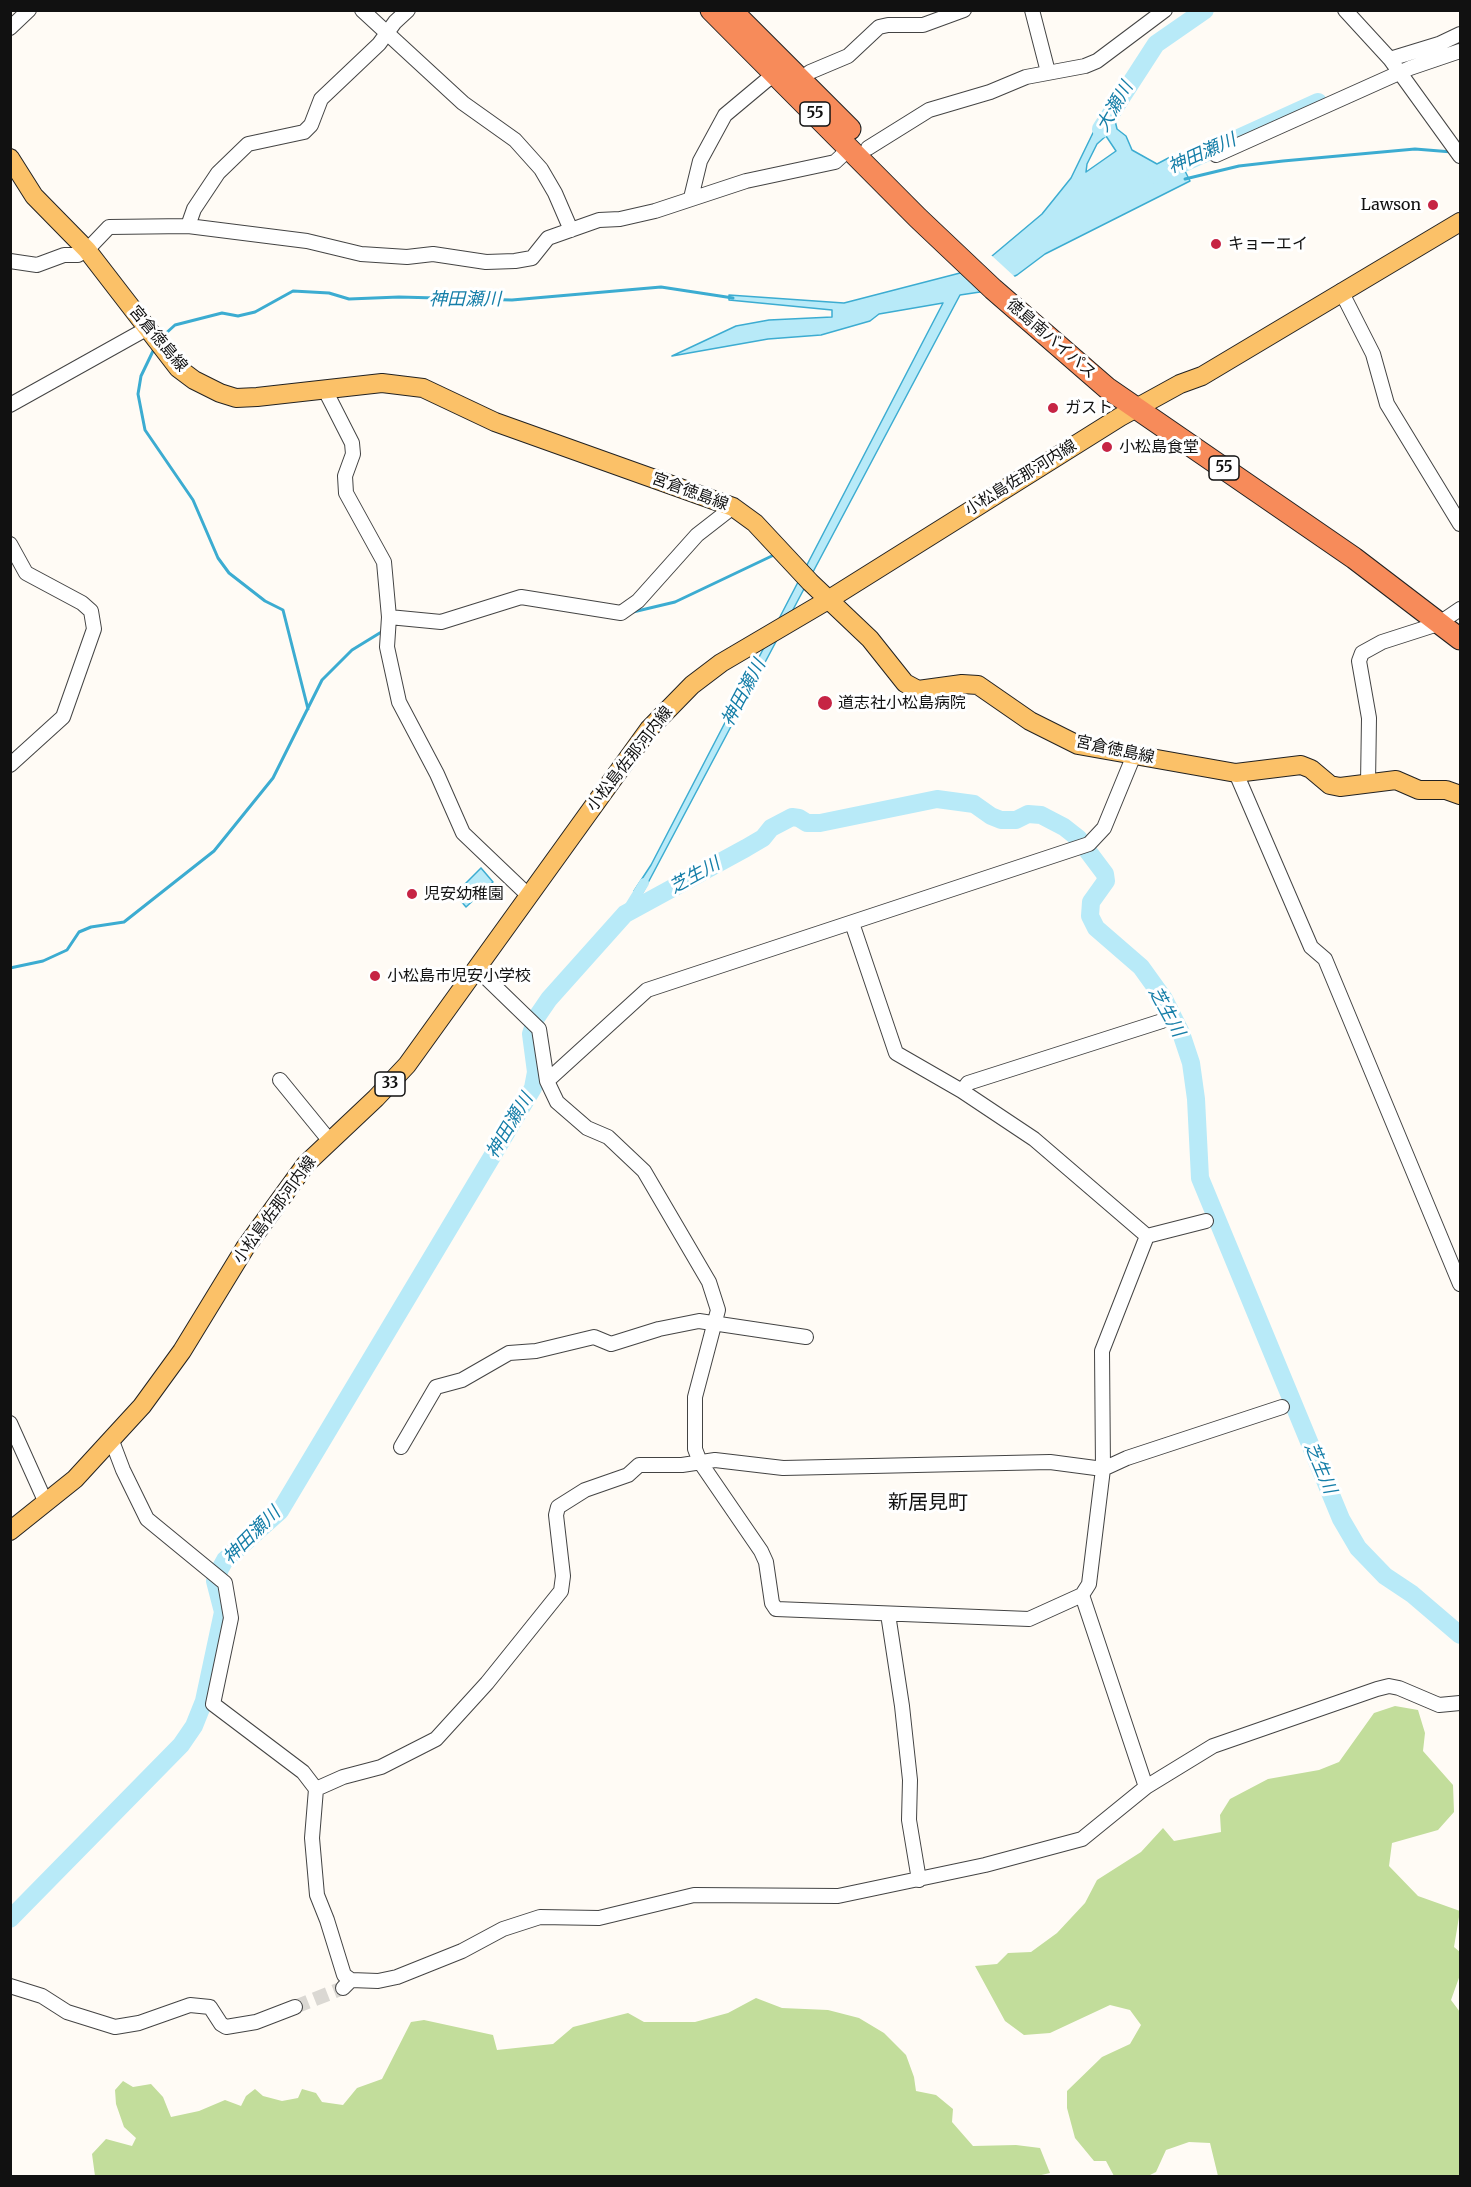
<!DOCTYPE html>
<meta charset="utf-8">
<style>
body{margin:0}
#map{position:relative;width:1471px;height:2187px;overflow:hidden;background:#fffbf5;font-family:Merriweather,serif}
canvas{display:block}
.frame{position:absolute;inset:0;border:12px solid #111;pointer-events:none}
</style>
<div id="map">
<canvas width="1471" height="2187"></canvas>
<div class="frame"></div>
</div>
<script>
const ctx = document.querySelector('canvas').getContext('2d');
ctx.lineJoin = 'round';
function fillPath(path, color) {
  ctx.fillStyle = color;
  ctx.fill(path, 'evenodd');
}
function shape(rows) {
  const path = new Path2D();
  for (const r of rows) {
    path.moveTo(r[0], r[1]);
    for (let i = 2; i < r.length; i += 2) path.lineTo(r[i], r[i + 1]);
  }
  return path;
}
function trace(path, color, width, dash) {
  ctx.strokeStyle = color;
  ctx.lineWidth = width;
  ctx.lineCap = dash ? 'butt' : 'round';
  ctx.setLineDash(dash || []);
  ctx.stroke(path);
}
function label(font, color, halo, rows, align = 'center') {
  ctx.font = font + ' Merriweather,"Noto Sans JP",serif';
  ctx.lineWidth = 6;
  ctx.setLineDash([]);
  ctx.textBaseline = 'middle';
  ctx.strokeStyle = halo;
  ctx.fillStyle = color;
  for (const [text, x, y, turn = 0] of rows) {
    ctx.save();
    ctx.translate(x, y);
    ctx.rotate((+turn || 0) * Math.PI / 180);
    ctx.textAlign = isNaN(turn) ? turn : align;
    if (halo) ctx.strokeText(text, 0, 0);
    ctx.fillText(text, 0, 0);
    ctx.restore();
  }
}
fillPath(shape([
 [1395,1706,1418,1710,1425,1733,1423,1751,1453,1785,1454,1812,1438,1830,1392,1843,1389,1866,1418,1896,1460,1911,1454,1947,1460,1952,1460,1975,1451,2000,1460,2012,1460,2176,1218,2176,1210,2143,1189,2142,1166,2150,1156,2172,1148,2176,1114,2176,1106,2161,1094,2161,1075,2138,1067,2108,1067,2091,1102,2057,1130,2044,1141,2025,1130,2010,1110,2005,1050,2033,1024,2035,1005,2021,975,1966,997,1964,1008,1953,1031,1952,1057,1933,1085,1903,1097,1880,1141,1852,1163,1828,1174,1841,1221,1832,1220,1815,1230,1799,1268,1779,1319,1770,1339,1762,1374,1713],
 [756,1998,782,2008,828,2010,859,2018,884,2033,906,2055,914,2077,916,2091,936,2095,953,2109,952,2122,973,2146,1016,2145,1040,2148,1050,2173,1037,2176,95,2176,92,2154,106,2139,132,2146,136,2138,124,2127,116,2104,115,2090,123,2081,133,2087,151,2084,163,2097,171,2117,199,2111,225,2100,241,2106,246,2096,255,2089,263,2096,282,2101,298,2098,302,2089,316,2093,322,2102,343,2105,357,2088,382,2079,411,2022,424,2020,493,2035,497,2050,553,2044,573,2027,628,2013,644,2022,695,2022,728,2013]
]), '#c2dd9b');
const water = shape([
 [1108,102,1114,108,1113,112,1117,129,1126,136,1132,150,1157,164,1174,155,1180,169,1185,171,1190,181,1045,254,1017,275,980,292,960,295,641,896,634,891,651,865,943,303,879,314,870,321,821,335,768,339,672,356,736,326,769,320,832,317,832,310,729,300,729,295,844,303,960,273,992,256,1042,214,1071,178,1108,102],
 [1106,136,1116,151,1086,172,1087,164,1097,144,1106,136],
 [481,868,493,882,466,907,455,894,481,868]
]);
fillPath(water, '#b8eaf8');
trace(water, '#3cacd1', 1.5);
fillPath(shape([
 [990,254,1016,278,983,294,959,270]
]), '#fffbf5');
trace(shape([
 [1185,179,1239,166,1283,161,1415,149,1452,152],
 [164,335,175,325,222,313,238,316,255,312,293,291,329,293,349,299,399,297,512,300,661,287,733,298],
 [154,349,141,376,138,394,145,430,193,500,218,558,229,573,265,601,283,610,308,709],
 [633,612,675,602,776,554],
 [10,968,43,961,67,950,79,932,91,927,124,922,214,851,273,778,322,680,352,650,383,631]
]), '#3cacd1', 3);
trace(shape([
 [625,914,644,883]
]), '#b8eaf8', 10);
trace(shape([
 [1101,129,1156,44,1205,10],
 [1157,175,1318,102],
 [10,1919,181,1745,194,1726,204,1701,223,1612,215,1581,220,1569,225,1560,280,1511,533,1088,536,1072,531,1034,536,1018,549,999,625,914,746,848,763,838,771,828,792,817,799,818,807,823,820,823,937,799,974,804,991,816,1001,820,1016,820,1028,814,1041,815,1064,827,1078,838,1105,874,1106,881,1091,902,1090,916,1096,928,1141,967,1164,999,1181,1033,1191,1063,1196,1099,1200,1178,1341,1519,1358,1548,1385,1576,1412,1594,1460,1635]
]), '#b8eaf8', 18);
trace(shape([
 [295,2007,343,1988]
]), '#dbd8d3', 14, [14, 7]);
const minor = shape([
 [362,10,463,103,515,140,541,169,555,193,571,230],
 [1032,10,1048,72],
 [1345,10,1390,59,1460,156],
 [10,28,29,10],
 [1390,59,1439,44,1460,34],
 [796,83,810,72,848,56,879,27,888,25,923,25,964,10],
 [868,148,929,110,990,92,1026,77,1085,66,1097,61,1165,10],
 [1216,155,1410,68,1460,51],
 [691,198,700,161,725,115,774,74],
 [188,226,194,209,218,173,248,144,304,132,311,125,321,99,379,44,395,22,408,10],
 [10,261,37,265,64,255,78,255,87,250,109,227,188,226,307,241,361,254,407,257,433,254,486,262,515,261,532,258,548,238,599,220,620,219,655,211,746,181,835,162,849,149],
 [1341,291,1373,354,1387,404,1460,524],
 [325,390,352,443,353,454,345,476,346,493,384,562,389,617,387,647,399,702,437,774,463,833,529,896],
 [10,405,148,328],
 [10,544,26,573,82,603,91,611,94,629,63,717,10,765],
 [389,617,441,622,521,597,621,613,638,601,697,535,733,507],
 [1236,773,1311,947,1325,959,1460,1284],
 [1368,783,1369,718,1359,661,1362,653,1382,642,1438,624,1460,609],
 [852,923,896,1053,962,1091,1034,1139,1147,1236],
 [476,968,539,1029,547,1081,557,1102,587,1128,608,1137,644,1171,709,1282,718,1310,695,1397,695,1449,700,1462,761,1551,766,1562,772,1603,776,1609,1029,1619,1082,1595,1089,1584,1103,1469,1102,1351,1147,1236],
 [280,1080,329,1140],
 [547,1081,647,990,1089,844,1104,828,1134,755],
 [962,1091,968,1083,1162,1021],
 [1147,1236,1206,1221],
 [10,1423,46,1503],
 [112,1441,123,1470,147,1519,225,1583,231,1618,213,1704,303,1772,316,1789,312,1838,317,1895,327,1920,344,1975,351,1980],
 [401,1447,436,1387,462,1380,509,1353,536,1351,594,1337,611,1344,659,1329,699,1321,806,1337],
 [1082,1595,1146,1787],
 [888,1614,902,1706,910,1780,909,1820,919,1880],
 [316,1789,343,1777,381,1767,436,1739,487,1683,561,1591,563,1576,556,1515,558,1507,585,1490,628,1475,639,1465,682,1465,715,1460,783,1468,1050,1462,1103,1469,1127,1458,1282,1407],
 [10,1986,42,1996,67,2012,115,2027,139,2023,190,2005,210,2007,221,2024,226,2027,256,2022,295,2007],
 [343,1988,351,1980,378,1981,397,1977,462,1951,503,1929,540,1917,599,1918,694,1895,838,1896,985,1865,1082,1839,1146,1787,1213,1746,1377,1689,1389,1686,1399,1688,1439,1705,1460,1703]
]);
const major = shape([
 [10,158,34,196,87,250,178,368,194,380,220,393,236,398,257,397,382,383,423,388,495,422,733,507,755,523,810,582,870,639,905,683,918,690,962,684,978,685,1030,721,1078,745,1236,773,1301,765,1311,769,1330,785,1340,787,1396,780,1419,790,1446,790,1460,795],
 [10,1531,75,1479,142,1406,182,1351,245,1248,306,1164,376,1098,407,1065,649,729,692,685,721,663,828,600,1120,417,1180,384,1202,376,1460,222]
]);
const highway = shape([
 [711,10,918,218,993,289,1107,388,1354,558,1460,639],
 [736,15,850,129]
]);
trace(minor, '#444', 16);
trace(major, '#222', 20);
trace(highway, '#222', 23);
trace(minor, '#fff', 14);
trace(major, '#fbc168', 18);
trace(highway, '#f78b5a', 21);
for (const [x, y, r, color] of [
 [1433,205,6,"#c62444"],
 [1216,244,6,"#c62444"],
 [1053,408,6,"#c62444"],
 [1107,447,6,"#c62444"],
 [825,703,8,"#c62444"],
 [412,894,6,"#c62444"],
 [375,976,6,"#c62444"]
]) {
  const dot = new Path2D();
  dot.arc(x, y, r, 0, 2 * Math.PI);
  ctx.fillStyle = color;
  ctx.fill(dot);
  trace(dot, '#fff', 2);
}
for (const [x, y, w] of [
 [815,114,30],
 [1224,468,30],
 [390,1084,30]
]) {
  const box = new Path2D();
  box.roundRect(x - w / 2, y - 12, w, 24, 4.5);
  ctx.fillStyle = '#fff';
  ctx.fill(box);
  trace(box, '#111', 1.5);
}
label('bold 15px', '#111', null, [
 ["55",815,114],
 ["55",1224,468],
 ["33",390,1084]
]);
label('16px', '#111', '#fff', [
 ["Lawson",1421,205,"right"],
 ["キョーエイ",1228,244],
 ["ガスト",1065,408],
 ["小松島食堂",1119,447],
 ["道志社小松島病院",838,703],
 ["児安幼稚園",424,894],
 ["小松島市児安小学校",387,976]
], 'left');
label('16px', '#111', '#fff', [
 ["宮倉徳島線",158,339,50],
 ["徳島南バイパス",1051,339,41],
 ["小松島佐那河内線",1021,478,-32],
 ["宮倉徳島線",690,492,20],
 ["宮倉徳島線",1115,750,12],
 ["小松島佐那河内線",630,759,-52],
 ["小松島佐那河内線",275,1210,-54]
]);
label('italic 18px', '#157ea8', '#fff', [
 ["大瀬川",1115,107,-60],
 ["神田瀬川",1202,154,-24],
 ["神田瀬川",465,300],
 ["神田瀬川",744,693,-62],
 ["芝生川",695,876,-29],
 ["芝生川",1166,1012,61],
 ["神田瀬川",510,1126,-59],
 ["芝生川",1320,1468,67],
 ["神田瀬川",252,1536,-45]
]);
label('20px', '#111', '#fff', [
 ["新居見町",928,1503]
]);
</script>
